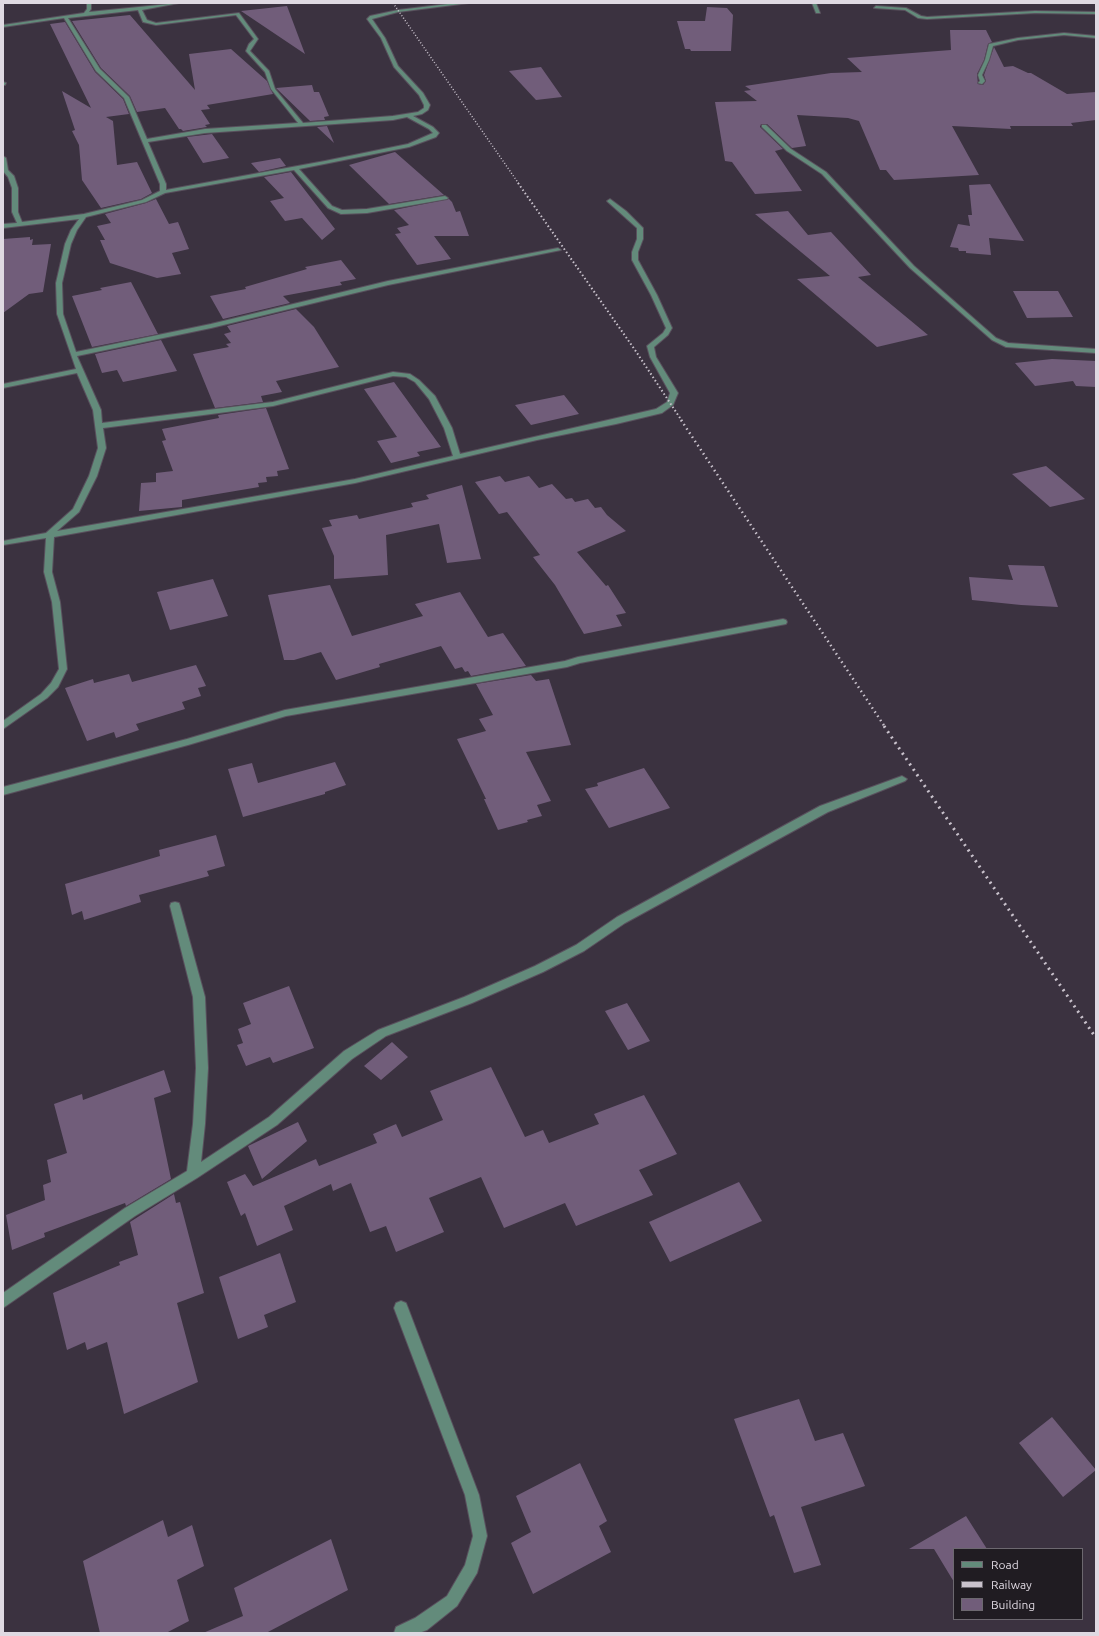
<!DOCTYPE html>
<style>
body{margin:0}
#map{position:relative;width:1099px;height:1636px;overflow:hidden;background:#3b3240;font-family:Ubuntu,sans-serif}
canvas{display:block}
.frame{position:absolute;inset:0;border:4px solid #dfd9e2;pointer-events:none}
.legend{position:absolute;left:953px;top:1548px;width:130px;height:72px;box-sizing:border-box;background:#201c22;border:1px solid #6c686f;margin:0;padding:5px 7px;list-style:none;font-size:12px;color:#dfd9e2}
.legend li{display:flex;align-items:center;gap:8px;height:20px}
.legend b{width:20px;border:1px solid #6c686f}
</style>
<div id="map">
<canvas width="1099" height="1636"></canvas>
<div class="frame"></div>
<ul class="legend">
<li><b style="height:5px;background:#638b7b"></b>Road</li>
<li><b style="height:5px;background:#c9c2cc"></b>Railway</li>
<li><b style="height:11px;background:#715d7a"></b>Building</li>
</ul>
</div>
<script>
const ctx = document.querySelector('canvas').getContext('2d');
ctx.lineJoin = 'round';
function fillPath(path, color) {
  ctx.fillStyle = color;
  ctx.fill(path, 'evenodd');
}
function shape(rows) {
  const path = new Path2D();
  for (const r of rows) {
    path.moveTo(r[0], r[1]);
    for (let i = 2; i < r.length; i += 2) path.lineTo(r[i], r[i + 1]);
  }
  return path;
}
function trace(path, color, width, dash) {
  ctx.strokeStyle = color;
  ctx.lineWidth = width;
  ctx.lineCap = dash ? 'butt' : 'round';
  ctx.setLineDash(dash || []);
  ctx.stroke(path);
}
fillPath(shape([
 [287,6,305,54,241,11],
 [707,7,727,8,733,15,731,51,691,51,690,49,685,49,677,21,705,21],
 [130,15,195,90,189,54,231,49,267,81,273,94,207,105,210,109,201,110,210,124,205,125,207,127,183,131,181,129,179,129,165,108,137,112,130,96,101,68,72,21],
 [65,22,95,72,123,99,129,114,106,117,113,121,117,165,137,162,152,193,141,199,101,208,82,180,79,145,72,131,75,130,62,91,91,108,50,24],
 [950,30,986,30,992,42,988,44,984,60,977,74,978,84,983,85,986,81,984,75,994,47,1004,67,1013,66,1028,73,1031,73,1067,94,1096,92,1096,120,1071,123,1073,126,1010,126,1011,129,952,126,979,175,894,180,886,170,880,170,859,121,848,118,797,115,806,146,792,148,767,124,761,124,760,127,783,149,775,151,802,191,755,194,732,162,725,161,715,102,757,101,744,91,751,90,745,86,831,73,862,72,847,58,951,50],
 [541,67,562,97,536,100,509,71],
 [312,85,314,92,319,92,329,116,324,117,325,120,310,121,276,88],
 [327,126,334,143,317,127],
 [212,134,229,158,203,163,187,137],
 [395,152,444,195,389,204,349,165],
 [280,158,286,166,259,172,251,163],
 [291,172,335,229,322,240,302,218,285,221,270,201,284,198,264,177],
 [990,184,1024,241,989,238,991,255,966,253,966,251,959,251,958,248,950,247,958,224,970,226,968,215,972,215,969,185],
 [156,199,169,224,178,222,189,249,172,253,181,274,157,278,110,263,100,240,105,240,97,226,111,223,105,214,146,203],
 [449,199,452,202,456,212,460,211,469,236,434,236,451,259,417,265,395,234,401,233,397,228,409,225,394,210],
 [788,211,808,235,831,232,871,275,858,277,928,335,877,347,797,279,830,276,755,214],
 [30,237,30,240,33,239,32,245,51,244,43,292,29,294,3,313,3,239],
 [341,260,356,279,340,282,342,285,283,296,290,303,223,319,210,296,246,289,245,287,307,269,305,267],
 [131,282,158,334,92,347,72,296,102,290,100,288],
 [1013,291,1058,291,1073,317,1027,318],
 [296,309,314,327,339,367,276,381,282,392,261,396,263,402,215,408,193,354,229,347,226,344,231,343,224,334,231,332,227,326],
 [161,340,177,371,123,382,117,370,102,373,95,354],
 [1052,359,1096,361,1096,387,1076,386,1073,381,1035,386,1015,363],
 [394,382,441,447,417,452,420,456,391,463,377,441,397,437,364,389],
 [564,395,579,414,531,425,515,405],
 [266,408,289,469,277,471,278,476,266,477,267,482,258,483,259,487,182,500,182,507,139,511,141,483,156,482,156,473,173,471,162,441,166,440,162,429,219,418,218,415],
 [1046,466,1085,499,1050,507,1012,474],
 [500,476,505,482,529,476,539,488,552,484,566,499,572,498,575,502,588,499,595,508,601,507,607,515,626,531,577,552,606,586,608,585,626,613,616,615,622,626,584,634,555,585,533,557,540,555,507,512,499,514,475,482],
 [462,485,481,559,447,563,439,524,386,535,388,575,334,579,334,556,322,528,332,526,329,520,357,515,359,519,413,507,411,503,429,499,426,495],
 [1008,565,1044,566,1058,607,1021,605,972,600,969,577,1013,580],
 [213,579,228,616,170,630,157,592],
 [330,585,352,636,423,616,415,604,460,592,488,637,503,633,526,666,471,676,468,671,465,672,462,667,455,669,441,646,379,664,380,667,336,680,321,652,294,660,284,660,268,595],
 [196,665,206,686,198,688,201,696,182,702,185,709,136,724,139,730,116,738,114,732,87,741,65,688,93,679,94,683,129,674,132,682],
 [531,675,536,681,549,679,571,745,526,752,551,801,537,805,542,816,527,820,528,822,498,830,484,799,486,799,457,739,486,731,479,719,493,715,476,684],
 [335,762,346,785,325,792,325,794,243,817,228,769,252,763,258,783],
 [644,768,670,808,609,828,585,789,598,786,597,783],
 [216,835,225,866,207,871,209,876,139,895,141,902,84,920,82,911,72,915,65,884,160,856,159,850],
 [289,986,314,1048,273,1063,270,1057,246,1066,237,1045,243,1043,238,1029,251,1024,243,1003],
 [627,1003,650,1041,628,1050,605,1011],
 [392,1042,408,1057,381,1080,364,1066],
 [491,1067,525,1137,543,1130,549,1143,599,1124,594,1114,644,1095,677,1154,639,1170,653,1195,576,1226,565,1203,504,1228,481,1177,429,1198,444,1232,396,1252,386,1226,370,1232,351,1183,333,1191,331,1184,284,1206,293,1230,257,1246,245,1213,241,1216,227,1182,245,1174,253,1186,316,1159,319,1166,377,1143,373,1134,396,1124,402,1137,443,1120,430,1091],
 [164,1070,171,1092,154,1098,171,1179,126,1206,125,1203,44,1233,45,1237,12,1250,6,1215,45,1200,43,1185,51,1182,47,1160,67,1153,54,1104,82,1094,83,1100],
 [298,1122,307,1141,262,1179,248,1146],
 [739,1182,762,1221,670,1262,649,1222],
 [174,1194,176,1203,180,1202,204,1293,177,1303,198,1382,124,1414,107,1342,87,1350,85,1342,67,1350,53,1293,120,1265,119,1262,138,1255,130,1222],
 [280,1253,296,1302,264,1315,268,1327,238,1339,219,1277],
 [799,1399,815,1441,843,1433,865,1486,801,1507,821,1565,794,1573,774,1515,770,1517,734,1419],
 [1052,1417,1096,1470,1063,1497,1019,1443],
 [580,1463,607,1521,599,1526,611,1552,533,1594,511,1543,531,1532,516,1496],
 [966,1516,987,1549,954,1549,954,1582,934,1549,909,1549],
 [163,1520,168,1537,192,1525,204,1566,177,1580,189,1621,166,1633,100,1633,83,1561],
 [331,1539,348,1590,266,1633,203,1633,243,1616,234,1588]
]), '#715d7a');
const minor = shape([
 [87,3,91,3,91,9,89,12,179,3,142,10,147,20,156,23,239,13,258,39,250,51,269,71,275,89,303,123,393,116,418,112,424,108,424,105,419,95,394,67,381,38,367,19,370,16,398,10,456,3,469,3,398,12,372,19,385,38,398,66,423,93,430,105,428,110,422,114,413,116,433,127,439,133,436,137,409,147,299,169,332,206,342,210,367,209,445,196,448,198,447,199,367,213,341,214,328,208,294,170,165,193,146,202,86,217,77,230,71,244,62,283,63,314,76,352,211,324,388,281,558,248,561,250,388,285,211,328,77,356,101,410,102,423,273,402,393,372,410,374,419,380,435,396,452,428,460,454,656,409,667,402,670,393,650,357,647,346,663,333,666,328,651,295,632,260,632,252,637,239,637,228,608,202,607,201,610,199,626,211,643,228,643,239,638,252,638,260,657,295,672,328,668,335,654,347,656,357,678,393,673,405,662,413,616,424,537,440,355,483,54,537,52,572,60,602,67,669,58,687,47,698,3,729,3,721,41,694,51,683,59,669,52,602,44,572,46,538,3,545,3,541,46,533,73,509,89,476,98,448,93,410,77,373,3,388,3,384,76,369,57,314,56,283,65,244,71,230,79,219,3,228,3,224,17,223,12,212,12,188,8,177,3,171,3,156,6,158,8,170,14,176,18,188,18,212,22,222,84,214,142,200,160,191,160,184,124,98,96,71,64,18,3,27,3,25,84,13,87,9,87,3],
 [138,10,143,22,156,25,236,15,254,39,249,44,246,51,265,72,271,89,298,123,205,129,147,139,129,97,100,69,68,18,138,10],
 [407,117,429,129,433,133,408,144,325,161,166,190,166,184,148,142,205,133,393,120,407,117],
 [393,376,406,377,415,382,429,399,444,428,453,456,355,479,57,531,79,512,97,476,106,448,103,428,273,406,393,376],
 [812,3,816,3,820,13,816,13,812,3],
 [876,6,906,8,921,16,927,17,1035,11,1096,12,1096,14,1035,13,927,19,918,18,905,10,874,8,876,6],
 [1064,33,1096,36,1096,38,1064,35,1018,40,993,46,989,60,982,75,985,81,982,84,978,83,980,81,978,75,985,60,989,44,1018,38,1064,33],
 [3,82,6,83,5,85,3,85,3,82],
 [762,125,766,125,791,149,826,172,914,266,996,338,1008,343,1096,349,1096,353,1006,347,992,340,910,268,822,174,787,151,762,127,762,125],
 [783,619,786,620,787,622,786,624,580,663,567,667,286,716,188,745,3,795,3,787,187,739,285,710,565,661,578,657,783,619],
 [902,776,907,779,905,781,828,812,625,923,584,951,543,972,472,1003,386,1036,352,1059,277,1125,197,1178,135,1216,3,1308,3,1293,125,1208,187,1171,193,1124,196,1068,193,997,170,906,171,903,175,902,179,903,180,906,205,997,208,1068,205,1124,201,1162,269,1117,344,1051,378,1030,464,997,535,966,576,945,617,917,820,806,902,776],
 [401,1301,406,1303,408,1308,479,1495,487,1536,477,1573,457,1606,427,1630,419,1633,394,1633,396,1627,415,1618,447,1596,465,1565,473,1536,465,1495,394,1308,396,1303,401,1301]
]);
trace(minor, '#59505d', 2);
fillPath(minor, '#638b7b');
trace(shape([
 [393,3,519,184]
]), '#c9c2cc', 1.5, [1, 2]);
trace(shape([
 [518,183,635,350,682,421]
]), '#c9c2cc', 2, [1.5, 2.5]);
trace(shape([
 [681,420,885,727]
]), '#c9c2cc', 2.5, [1.5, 3.5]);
trace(shape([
 [884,726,1096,1038]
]), '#c9c2cc', 3, [2, 4.5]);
</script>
